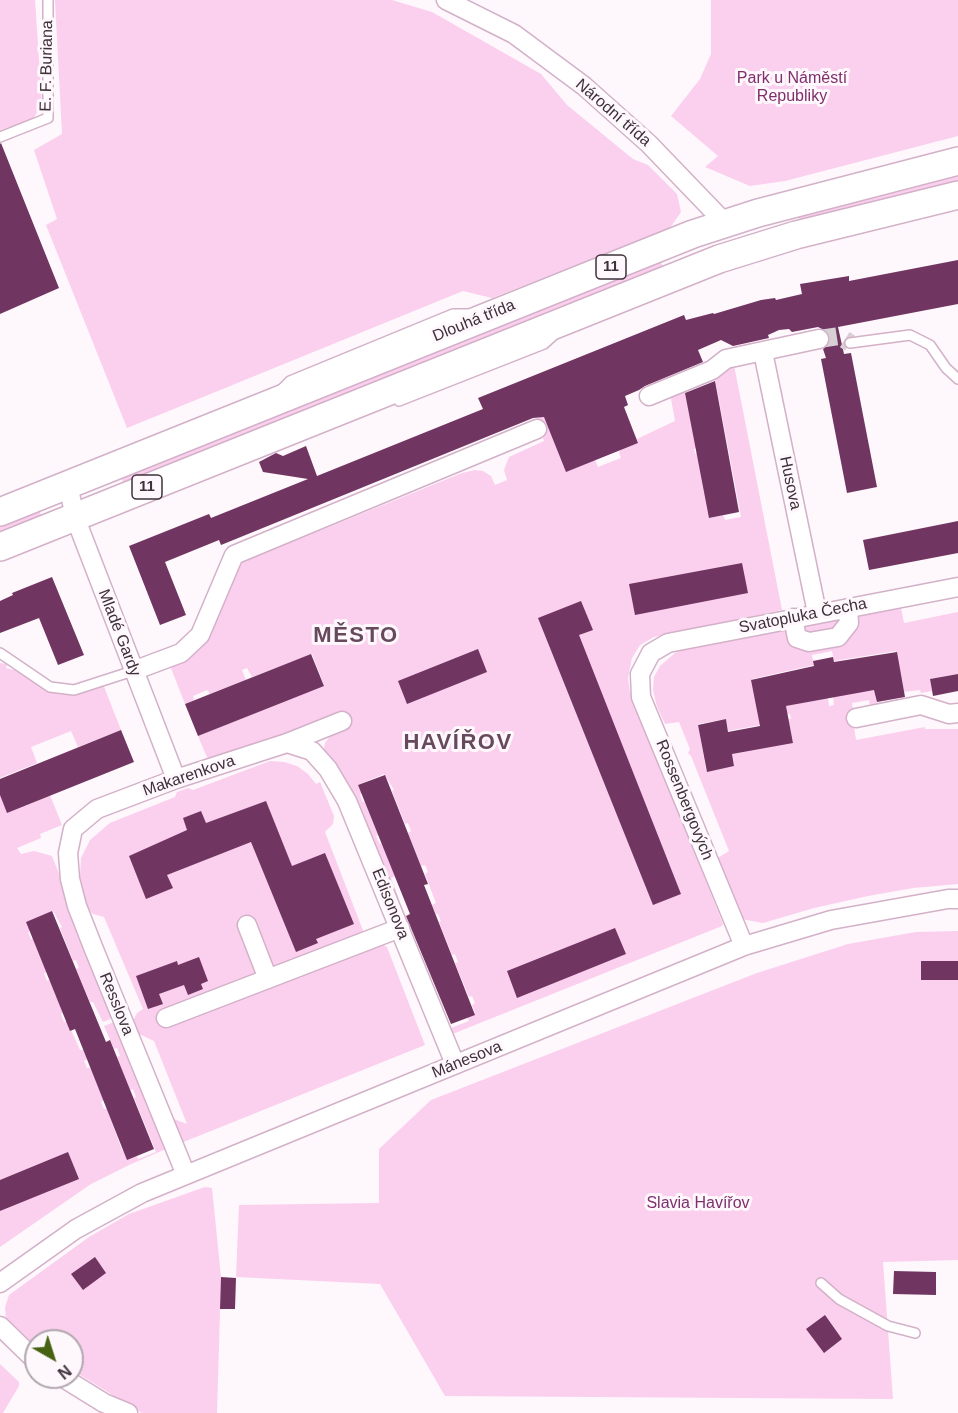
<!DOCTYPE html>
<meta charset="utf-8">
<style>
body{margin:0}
#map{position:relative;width:958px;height:1413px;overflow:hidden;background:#fef7fc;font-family:Helvetica,sans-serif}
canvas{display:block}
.north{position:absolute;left:24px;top:1329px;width:60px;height:60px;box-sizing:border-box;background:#fef7fc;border:2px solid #b1a8ae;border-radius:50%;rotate:141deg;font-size:16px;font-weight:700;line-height:24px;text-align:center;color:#3e313a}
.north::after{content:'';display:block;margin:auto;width:21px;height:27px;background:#466112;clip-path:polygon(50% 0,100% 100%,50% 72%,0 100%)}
</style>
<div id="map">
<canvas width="958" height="1413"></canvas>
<div class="north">N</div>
</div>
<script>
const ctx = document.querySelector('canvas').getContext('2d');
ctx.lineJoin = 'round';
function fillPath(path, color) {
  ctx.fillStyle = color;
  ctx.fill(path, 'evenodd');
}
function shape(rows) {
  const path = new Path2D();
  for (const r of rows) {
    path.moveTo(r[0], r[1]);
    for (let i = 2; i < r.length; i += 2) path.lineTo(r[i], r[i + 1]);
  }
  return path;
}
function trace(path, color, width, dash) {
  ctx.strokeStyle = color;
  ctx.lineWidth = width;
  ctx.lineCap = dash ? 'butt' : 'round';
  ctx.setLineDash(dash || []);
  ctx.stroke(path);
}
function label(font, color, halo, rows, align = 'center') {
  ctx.font = font + ' Helvetica,sans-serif';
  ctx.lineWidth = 6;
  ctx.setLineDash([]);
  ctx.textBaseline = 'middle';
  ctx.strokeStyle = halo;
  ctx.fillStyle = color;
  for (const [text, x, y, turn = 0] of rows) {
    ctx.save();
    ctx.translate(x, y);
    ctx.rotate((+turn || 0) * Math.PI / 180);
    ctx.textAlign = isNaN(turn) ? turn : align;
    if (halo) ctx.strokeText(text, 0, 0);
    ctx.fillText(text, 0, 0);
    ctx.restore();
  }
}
fillPath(shape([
 [0,0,35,0,42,104,33,119,0,130],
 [55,0,392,0,432,12,541,74,567,105,633,159,648,165,677,194,681,212,670,228,492,298,463,291,127,428,46,225,57,219,34,150,62,134],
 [711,0,958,0,958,136,785,181,750,186,705,167,718,156,671,116,700,79,711,54],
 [958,172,958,185,800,224,798,215],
 [659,257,664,270,125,487,120,474],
 [734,365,782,610,654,637,640,645,632,658,628,678,630,692,723,924,722,926,440,1039,386,911,401,905,409,924,407,926,425,966,423,967,426,975,429,974,442,1007,439,1008,442,1017,445,1015,451,1028,469,1021,467,1017,475,1013,472,1005,475,1003,472,996,469,997,455,963,458,962,455,954,452,955,439,922,441,921,438,914,436,914,432,905,436,903,425,874,428,872,425,865,421,866,408,833,411,831,408,823,405,824,392,791,394,790,384,774,358,785,362,793,360,795,363,802,365,802,378,835,376,836,380,844,382,843,395,876,391,878,399,899,384,904,323,753,325,743,332,734,213,763,209,762,198,736,324,685,312,654,252,677,247,668,242,670,246,680,210,694,207,690,193,696,194,700,185,704,169,663,243,562,462,473,475,470,483,471,491,476,495,485,507,480,504,470,509,457,544,441,535,419,543,416,595,460,598,467,621,458,619,452,621,449,638,443,637,439,675,421,670,393,684,385,696,448,694,449,695,454,697,453,710,518,723,515,725,520,741,517,715,379,709,375],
 [39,510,42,517,0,537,0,523],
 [901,608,904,623,958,612,958,674,930,679,932,691,921,693,920,690,904,692,896,651,834,661,832,651,812,655,814,665,752,679,760,725,728,731,726,719,698,724,706,770,734,766,732,753,793,742,788,719,791,719,790,714,787,714,786,706,828,698,829,706,834,705,833,697,875,689,877,703,880,702,881,705,885,704,884,702,887,701,888,704,893,703,892,700,905,698,907,704,871,711,869,700,852,703,854,714,848,715,851,727,854,727,856,740,925,727,925,729,958,729,958,884,913,888,868,896,814,908,763,923,741,919,716,859,729,851,691,756,688,753,690,749,679,722,665,724,657,707,653,690,654,677,660,666,675,653,685,649],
 [0,663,7,664,6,668,14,670,15,666,39,686,52,691,103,684,121,730,78,747,71,731,31,747,37,763,0,778],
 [270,761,284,762,297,766,308,774,316,784,320,782,334,816,333,824,325,832,369,946,382,944,387,947,425,1045,181,1143,171,1118,187,1124,154,1041,137,1033,135,1027,134,1019,137,1013,143,1009,104,917,93,914,88,909,77,880,80,877,81,858,90,840,110,823,175,797,177,792,188,788,193,790],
 [0,794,25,806,50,795,62,825,40,834,41,838,17,848,21,854,34,851,52,856,115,1017,103,1022,93,1002,90,1002,76,969,79,968,76,960,73,961,60,928,62,927,53,911,27,922,30,931,28,932,31,939,33,939,47,972,44,973,47,981,50,980,63,1013,61,1014,64,1022,67,1021,80,1050,84,1050,87,1059,84,1061,87,1068,91,1068,104,1100,101,1102,104,1109,107,1109,122,1150,136,1155,138,1159,156,1152,134,1098,136,1097,133,1089,130,1090,117,1057,120,1056,117,1048,114,1049,104,1026,117,1021,168,1148,129,1165,91,1184,0,1247],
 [958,931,958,1260,883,1262,893,1399,445,1396,380,1284,236,1277,239,1205,379,1203,379,1149,431,1100,757,973,848,944,916,932],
 [205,1187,212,1188,221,1277,217,1413,142,1413,72,1370,72,1341,36,1341,36,1348,6,1320,5,1307,9,1295,89,1237,129,1214],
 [0,1364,19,1382,19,1386,3,1413,0,1413]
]), '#fbcfee');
fillPath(shape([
 [1,143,59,288,0,314,0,144],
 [958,260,958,304,838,327,844,354,851,353,877,487,847,493,821,359,826,358,823,349,830,342,828,332,818,327,792,332,789,329,779,330,768,335,769,338,733,346,721,340,698,350,703,362,645,386,639,390,625,396,628,405,624,407,638,443,566,472,544,417,533,418,221,545,219,540,165,562,186,615,160,625,129,546,209,514,211,518,308,479,263,472,259,462,276,453,283,456,306,446,317,476,483,409,478,398,684,315,686,320,713,313,714,314,761,300,775,298,776,300,802,294,800,284,849,276,849,281],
 [715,381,739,512,709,518,685,393],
 [958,521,958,553,869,570,863,540],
 [742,563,748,593,635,615,629,584],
 [52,577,84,655,58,665,39,618,0,633,0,601,13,595,12,593],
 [581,601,593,630,579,635,681,894,653,905,538,618],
 [478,649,487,672,407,704,398,681],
 [897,652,905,697,877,702,874,690,786,706,793,743,732,754,734,766,707,772,698,725,726,719,728,732,760,726,751,680,814,666,813,661,833,657,834,662],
 [311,654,324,686,198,736,185,704],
 [958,674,958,691,933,696,930,679],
 [121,730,134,762,7,813,0,795,0,779],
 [385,775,428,884,424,885,475,1015,451,1024,406,916,410,914,358,785],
 [266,801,292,866,325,853,354,924,316,939,318,943,296,952,251,842,167,875,173,888,146,899,129,856,187,830,183,818,201,811,206,823],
 [52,911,106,1042,110,1040,154,1149,127,1160,75,1029,70,1031,26,922],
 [615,928,626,954,517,998,507,971],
 [199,957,208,981,201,984,203,989,188,995,184,985,159,994,163,1004,148,1009,136,976,177,961,178,965],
 [921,961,958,961,958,980,921,980],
 [68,1152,79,1179,0,1211,0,1180],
 [95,1257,106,1273,83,1290,71,1274],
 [894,1271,936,1272,936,1295,893,1294],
 [221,1277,236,1278,235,1309,220,1309],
 [825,1315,842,1339,824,1353,806,1329]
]), '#703561');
trace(shape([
 [819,339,839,336,850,343]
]), '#d8cfd5', 18, [18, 9]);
const service = shape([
 [0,137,48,118,48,0],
 [850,343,910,335,930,345,946,368,958,379],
 [282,389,290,381,453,314,467,314],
 [399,401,544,344,554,335],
 [0,653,50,687,74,690,133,671],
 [821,1283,839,1299,888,1326,915,1333]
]);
const minor = shape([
 [446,0,514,34,584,86,649,144,725,223],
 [763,352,817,613],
 [649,396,712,370,726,359,819,339],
 [68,485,75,517,176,779],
 [793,618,797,638,809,642,838,637,849,623,848,608],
 [133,671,181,653,200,635,234,555,537,429],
 [856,718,921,705,949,714,958,713],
 [287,743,342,721],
 [247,925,268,979],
 [744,946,641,697,640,674,651,653,668,643,958,587],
 [166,1018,400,928],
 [186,1175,93,947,77,906,70,879,68,853,73,829,97,809,176,779,287,743,312,751,328,769,347,801,455,1064],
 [0,1283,76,1229,142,1193,744,946,831,920,948,899,958,899],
 [0,1326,36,1361],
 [62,1377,104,1403,128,1413]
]);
const primary = shape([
 [0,512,693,234,758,213,958,161],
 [0,547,719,259,796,235,958,195]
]);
trace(service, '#d3b1c8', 12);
trace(minor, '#d3b1c8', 21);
trace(primary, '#d3b1c8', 30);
trace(service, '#fff', 9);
trace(minor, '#fff', 18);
trace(primary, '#fff', 27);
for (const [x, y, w] of [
 [611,267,30],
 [147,487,30]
]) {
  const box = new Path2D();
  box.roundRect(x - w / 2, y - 12, w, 24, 4.5);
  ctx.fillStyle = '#fef7fc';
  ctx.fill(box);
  trace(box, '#3e313a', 1.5);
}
label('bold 15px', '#3e313a', null, [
 ["11",611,267],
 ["11",147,487]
]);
label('16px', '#3e313a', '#fef7fc', [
 ["E. F. Buriana",47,66,-89],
 ["Národní třída",613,113,41],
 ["Dlouhá třída",474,321,-22],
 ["Husova",790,483,78],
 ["Svatopluka Čecha",803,616,-11],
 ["Mladé Gardy",119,633,69],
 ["Makarenkova",189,776,-19],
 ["Rossenbergových",684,800,68],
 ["Edisonova",390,904,68],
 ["Resslova",116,1004,68],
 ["Mánesova",467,1060,-22]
]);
label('16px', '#7e2f6c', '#fef7fc', [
 ["Park u Náměstí",792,79],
 ["Republiky",792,97],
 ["Slavia Havířov",698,1204]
]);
ctx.letterSpacing = '1.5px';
label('bold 22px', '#66495d', '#fef7fc', [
 ["MĚSTO",356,636],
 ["HAVÍŘOV",458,743]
]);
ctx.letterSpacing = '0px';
</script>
